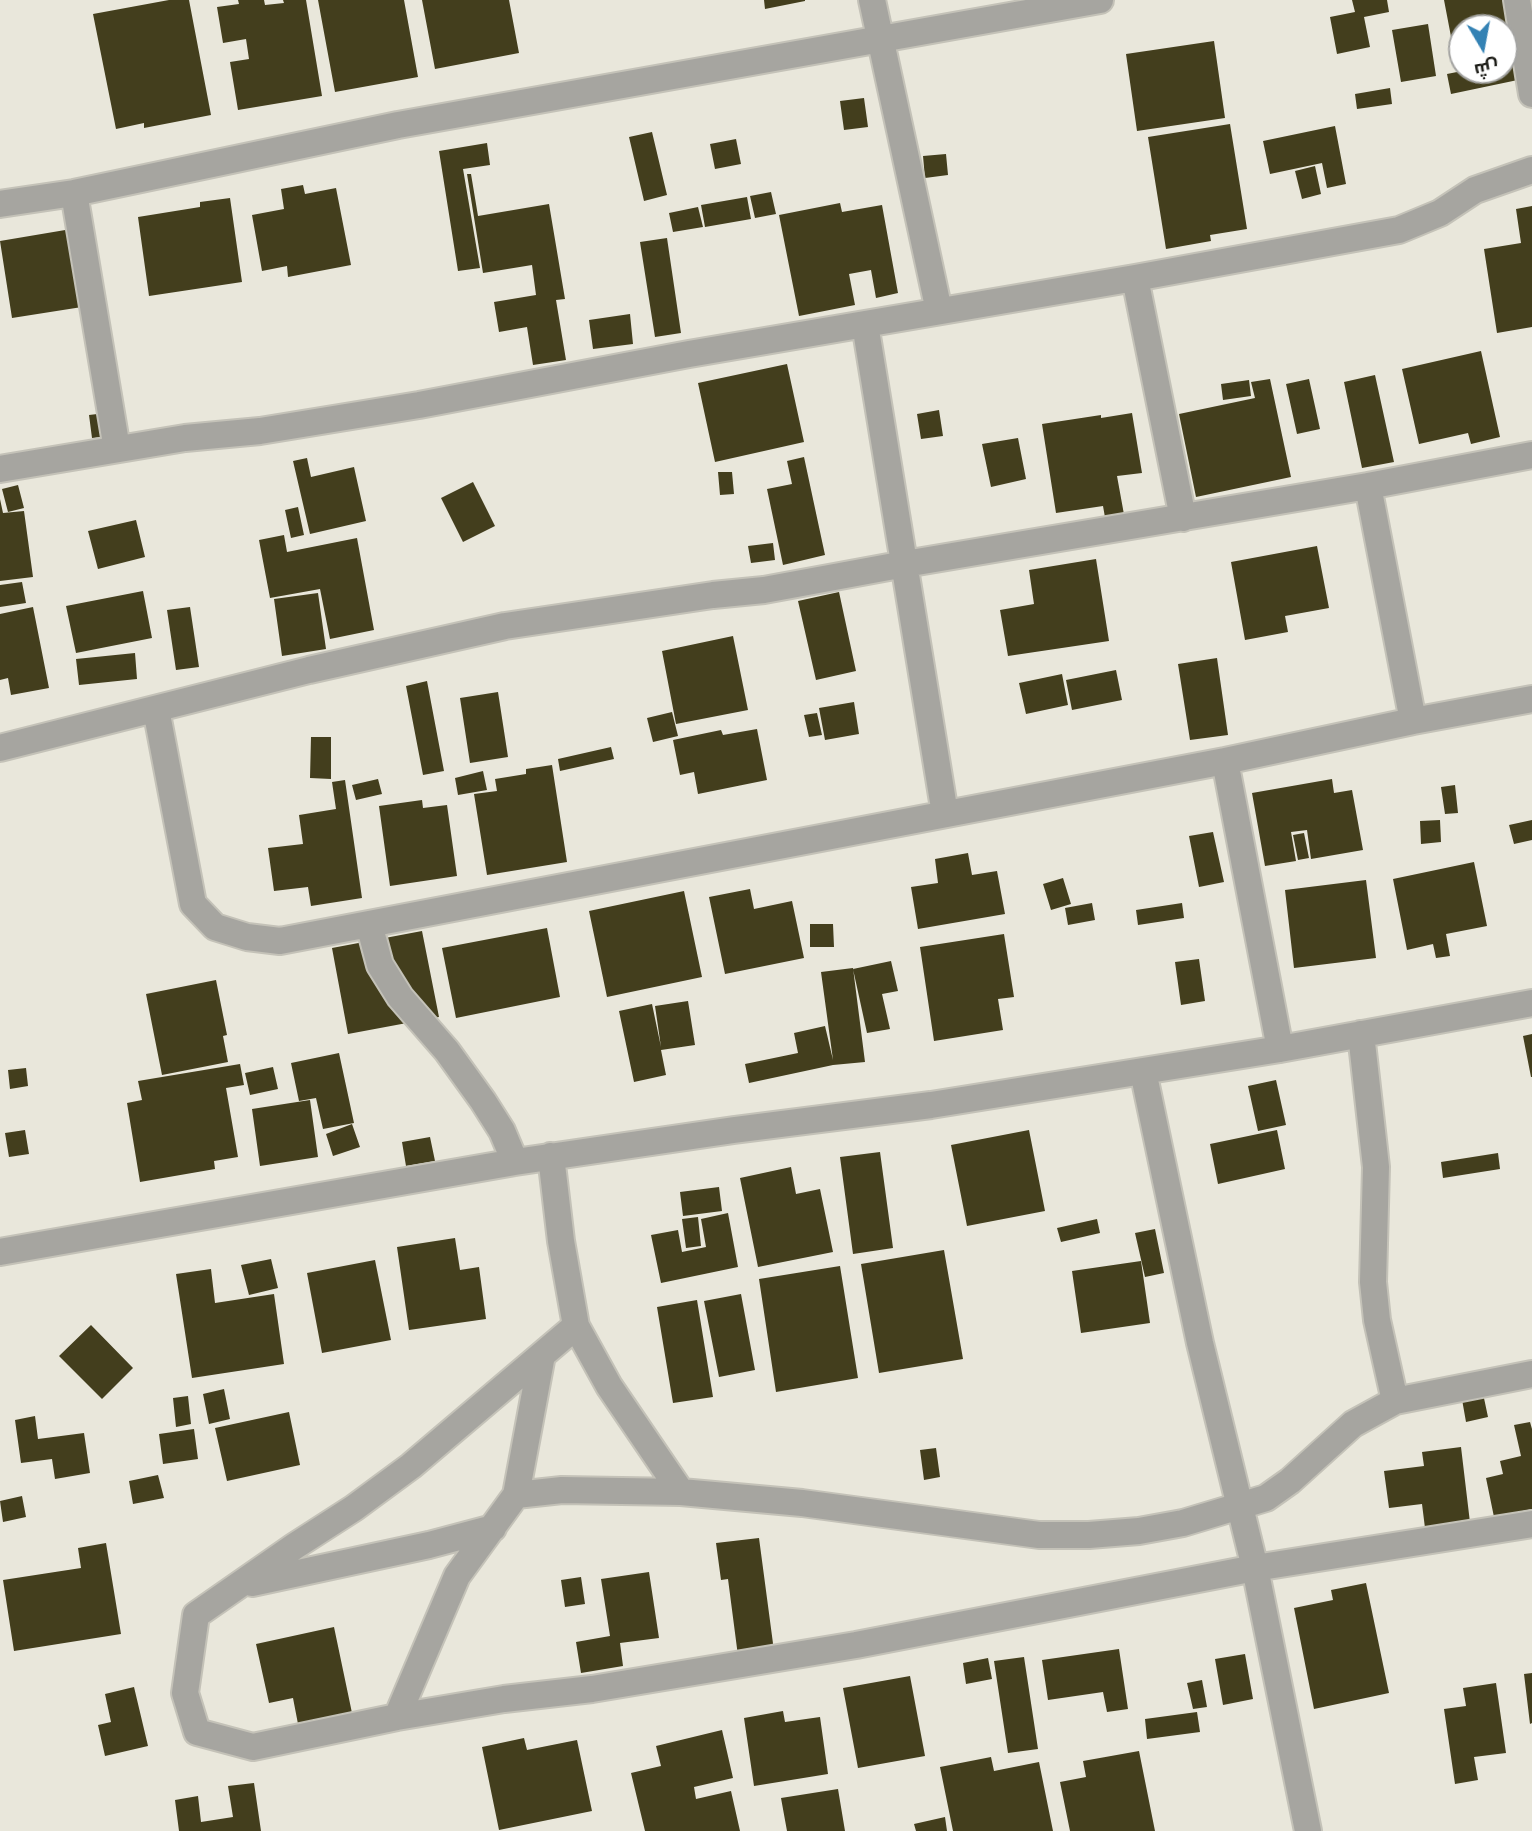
<!DOCTYPE html>
<meta charset="utf-8">
<style>
body{margin:0}
#map{position:relative;width:1532px;height:1831px;overflow:hidden;background:#e9e7db;font-family:"Alegreya Sans",Cairo,sans-serif}
canvas{display:block}
.north{position:absolute;left:1448px;top:14px;width:70px;height:70px;box-sizing:border-box;background:#fff;border:2px solid #a4a4a2;border-radius:50%;rotate:170deg;font-size:19px;font-weight:700;line-height:28px;text-align:center;color:#1c1c17}
.north::after{content:'';display:block;margin:auto;width:24px;height:32px;background:#3482b4;clip-path:polygon(50% 0,100% 100%,50% 72%,0 100%)}
</style>
<div id="map">
<canvas width="1532" height="1831"></canvas>
<div class="north">ش</div>
</div>
<script>
const ctx = document.querySelector('canvas').getContext('2d');
ctx.lineJoin = 'round';
function fillPath(path, color) {
  ctx.fillStyle = color;
  ctx.fill(path, 'evenodd');
}
function shape(rows) {
  const path = new Path2D();
  for (const r of rows) {
    path.moveTo(r[0], r[1]);
    for (let i = 2; i < r.length; i += 2) path.lineTo(r[i], r[i + 1]);
  }
  return path;
}
function trace(path, color, width, dash) {
  ctx.strokeStyle = color;
  ctx.lineWidth = width;
  ctx.lineCap = dash ? 'butt' : 'round';
  ctx.setLineDash(dash || []);
  ctx.stroke(path);
}
fillPath(shape([
 [169,0,189,0,211,115,144,128,144,123,116,129,93,14],
 [238,0,264,0,265,5,284,3,283,0,306,0,322,96,238,110,230,62,249,59,246,39,223,43,217,7,239,4],
 [318,0,404,0,418,77,335,92],
 [422,0,509,0,519,53,435,69],
 [764,0,805,0,805,1,765,9],
 [1352,0,1387,0,1389,12,1364,17,1370,47,1337,54,1330,17,1355,12],
 [1444,0,1532,0,1532,54,1504,59,1504,28,1462,28,1462,67,1457,68],
 [1428,24,1436,76,1401,82,1392,30],
 [1214,41,1225,118,1137,131,1126,54],
 [1532,57,1532,77,1451,94,1447,74,1467,70,1504,70,1504,63],
 [1390,88,1392,104,1357,109,1355,94],
 [864,98,868,127,844,130,840,101],
 [1230,124,1247,229,1210,235,1211,241,1166,249,1148,137],
 [1335,126,1346,184,1327,188,1322,163,1270,174,1263,141],
 [652,132,667,195,644,201,629,137],
 [736,139,741,164,715,169,710,144],
 [487,143,490,165,463,169,480,268,458,271,439,151],
 [946,154,948,175,925,178,923,156],
 [1315,166,1321,194,1302,199,1295,171],
 [467,174,471,174,478,216,549,204,565,299,556,300,566,360,533,365,527,327,499,332,494,302,536,295,532,265,483,273],
 [303,185,305,194,336,188,351,265,288,277,287,266,262,271,252,215,284,209,281,189],
 [771,192,776,214,755,218,750,196],
 [747,197,751,219,705,227,701,205],
 [230,198,242,282,149,296,138,217,200,207,200,202],
 [840,203,842,212,882,205,898,293,876,298,871,270,849,274,855,305,799,316,779,215],
 [1532,206,1532,327,1497,333,1484,249,1521,243,1516,209],
 [698,207,703,227,673,232,669,213],
 [89,226,101,304,12,318,0,241],
 [667,238,681,333,655,337,640,242],
 [630,314,633,344,593,349,589,320],
 [1481,351,1500,437,1471,444,1468,433,1419,444,1402,369],
 [787,364,804,442,715,462,698,383],
 [1375,375,1394,462,1362,468,1344,382],
 [1270,379,1291,477,1196,497,1179,414,1255,398,1251,382],
 [1309,379,1320,429,1297,434,1286,384],
 [1249,380,1251,396,1223,400,1221,384],
 [939,410,943,436,921,439,917,414],
 [114,412,117,435,92,438,89,415],
 [1132,413,1142,473,1117,476,1125,520,1106,523,1103,506,1056,513,1042,424,1101,415,1101,418],
 [1018,438,1026,479,991,487,982,444],
 [804,457,825,555,783,565,767,489,792,484,787,461],
 [307,458,311,477,354,467,366,521,310,534,293,461],
 [718,472,732,472,734,494,720,495],
 [473,482,495,526,463,542,441,498],
 [18,485,24,508,8,512,2,489],
 [0,499,3,513,24,511,33,577,0,581],
 [298,507,304,535,291,538,285,510],
 [136,520,145,557,98,569,88,531],
 [284,535,287,552,357,538,374,630,330,639,320,589,270,598,259,540],
 [773,543,775,560,751,563,748,546],
 [1317,546,1329,608,1285,616,1288,632,1245,640,1231,562],
 [1096,559,1109,641,1008,656,1000,610,1034,604,1029,570],
 [22,582,26,603,0,607,0,585],
 [143,591,152,638,76,653,66,606],
 [839,592,856,671,816,680,798,601],
 [318,593,326,649,282,656,274,599],
 [33,607,49,688,11,695,8,678,0,680,0,614],
 [190,607,199,667,176,670,167,610],
 [733,636,748,710,676,724,662,651],
 [135,653,137,679,79,685,76,659],
 [1217,658,1228,735,1190,740,1178,664],
 [1116,670,1122,700,1072,710,1066,680],
 [1062,674,1068,705,1026,714,1019,683],
 [427,681,444,771,423,775,406,686],
 [498,692,508,757,470,763,460,698],
 [854,702,859,734,825,740,819,708],
 [672,712,678,736,653,742,647,718],
 [817,713,822,735,809,737,804,715],
 [757,729,767,780,698,794,694,772,680,775,673,740,721,730,723,735],
 [311,737,331,737,331,779,310,778],
 [611,747,614,759,560,771,558,759],
 [552,765,567,862,487,875,474,794,497,791,495,779,526,774,526,769],
 [483,771,487,790,458,795,455,778],
 [378,779,382,794,356,800,352,785],
 [1332,779,1334,793,1352,790,1363,850,1311,859,1307,830,1291,832,1296,861,1265,866,1252,793],
 [345,780,362,898,311,906,308,887,274,891,268,848,303,844,299,815,336,809,332,782],
 [1455,785,1458,813,1445,814,1441,787],
 [422,800,423,808,447,805,457,876,390,886,379,806],
 [1440,820,1441,842,1421,844,1420,821],
 [1532,820,1532,840,1514,844,1509,825],
 [1213,832,1224,882,1199,887,1189,836],
 [1304,833,1309,858,1298,860,1293,835],
 [968,853,972,875,997,871,1005,914,918,929,911,887,938,883,935,859],
 [1474,862,1487,926,1446,934,1450,956,1436,958,1433,944,1407,950,1393,879],
 [1063,878,1071,904,1051,910,1043,884],
 [1366,880,1376,958,1294,968,1285,890],
 [750,889,754,909,792,901,804,958,725,974,709,897],
 [684,891,702,977,607,997,589,911],
 [1092,903,1095,920,1068,925,1065,908],
 [1182,903,1184,918,1138,925,1136,910],
 [810,924,833,924,834,947,810,947],
 [547,928,560,997,456,1018,442,948],
 [422,931,439,1017,348,1034,332,948],
 [1004,934,1014,997,998,999,1003,1030,934,1041,920,947],
 [1199,959,1205,1001,1181,1005,1175,962],
 [891,961,898,991,882,994,890,1029,867,1033,853,969],
 [853,968,865,1062,833,1065,749,1083,745,1064,798,1053,794,1033,825,1026,833,1060,821,972],
 [216,980,227,1035,223,1036,228,1062,162,1075,146,994],
 [688,1001,695,1045,661,1050,666,1075,634,1082,619,1011,652,1004,661,1047,655,1006],
 [1532,1034,1532,1077,1531,1077,1523,1036],
 [339,1053,354,1123,323,1129,316,1098,299,1101,291,1063],
 [240,1064,244,1085,226,1088,238,1157,214,1161,215,1169,140,1182,127,1103,142,1100,138,1081],
 [273,1067,278,1089,250,1095,245,1073],
 [26,1068,28,1086,10,1089,8,1070],
 [1276,1080,1286,1125,1258,1131,1248,1086],
 [310,1100,318,1157,260,1166,252,1109],
 [352,1124,360,1147,333,1156,326,1134],
 [25,1130,29,1154,9,1157,5,1133],
 [1029,1130,1045,1211,967,1226,951,1145],
 [1277,1130,1285,1169,1218,1184,1210,1144],
 [430,1137,435,1161,406,1166,402,1142],
 [880,1152,893,1248,853,1254,840,1157],
 [1498,1153,1500,1169,1443,1178,1441,1162],
 [791,1167,796,1194,820,1189,833,1252,758,1267,740,1178],
 [719,1187,722,1211,683,1216,680,1192],
 [728,1213,738,1267,661,1283,651,1235,678,1230,682,1252,706,1247,701,1219],
 [698,1217,701,1246,686,1248,682,1219],
 [1097,1219,1100,1233,1061,1242,1057,1228],
 [1155,1229,1164,1273,1145,1277,1135,1233],
 [455,1238,460,1270,479,1267,486,1319,409,1330,397,1247],
 [944,1250,963,1359,879,1373,861,1264],
 [271,1259,278,1288,249,1295,241,1265],
 [375,1260,391,1340,322,1353,307,1273],
 [1141,1261,1150,1323,1081,1333,1072,1271],
 [840,1266,858,1378,776,1392,759,1279],
 [211,1269,215,1303,274,1294,284,1364,192,1378,176,1274],
 [741,1294,755,1370,719,1377,704,1301],
 [697,1300,713,1397,673,1403,657,1307],
 [91,1325,133,1368,102,1399,59,1356],
 [1481,1384,1488,1417,1466,1422,1460,1388],
 [224,1389,230,1419,209,1424,203,1394],
 [188,1396,191,1424,176,1427,173,1398],
 [289,1412,300,1465,227,1481,215,1428],
 [35,1416,38,1439,84,1433,90,1473,55,1479,52,1459,21,1463,15,1420],
 [1530,1422,1532,1429,1532,1509,1494,1517,1486,1478,1503,1474,1500,1461,1521,1456,1514,1425],
 [194,1429,198,1459,163,1464,159,1434],
 [1461,1447,1471,1531,1426,1536,1422,1504,1389,1508,1384,1471,1424,1466,1422,1452],
 [936,1448,940,1477,924,1480,920,1450],
 [158,1475,164,1498,133,1504,129,1481],
 [22,1496,26,1517,3,1522,0,1501],
 [759,1538,774,1651,738,1656,728,1579,721,1580,716,1543],
 [106,1543,121,1634,14,1651,3,1580,81,1568,78,1548],
 [649,1572,659,1638,620,1643,623,1666,581,1673,576,1642,610,1636,601,1579],
 [581,1577,585,1604,565,1607,561,1580],
 [1366,1583,1389,1693,1314,1709,1294,1608,1333,1600,1331,1590],
 [334,1627,352,1713,298,1724,293,1698,269,1703,256,1644],
 [1119,1649,1128,1709,1107,1712,1103,1692,1048,1700,1042,1660],
 [1245,1654,1253,1699,1223,1705,1215,1659],
 [1024,1657,1038,1749,1008,1753,994,1661],
 [988,1658,992,1679,966,1684,963,1663],
 [1532,1673,1532,1723,1530,1724,1524,1674],
 [910,1676,925,1756,858,1768,843,1688],
 [1202,1680,1207,1707,1193,1709,1187,1683],
 [1496,1683,1506,1753,1474,1757,1478,1780,1455,1784,1444,1709,1466,1706,1463,1688],
 [134,1687,148,1746,105,1756,98,1725,111,1722,105,1694],
 [783,1711,785,1722,820,1717,828,1774,754,1786,744,1718],
 [1197,1712,1200,1732,1147,1739,1145,1719],
 [722,1730,733,1778,694,1787,696,1799,731,1791,740,1831,645,1831,631,1773,661,1766,656,1746],
 [524,1738,527,1750,577,1740,592,1811,499,1830,482,1747],
 [1139,1751,1155,1831,1070,1831,1060,1782,1086,1777,1083,1761],
 [991,1757,994,1771,1039,1762,1053,1831,953,1831,940,1767],
 [254,1783,261,1831,179,1831,175,1800,198,1796,201,1822,233,1817,228,1786],
 [838,1789,845,1831,787,1831,781,1798],
 [945,1817,947,1831,916,1831,914,1824]
]), '#433e1d');
const minor = shape([
 [872,0,939,311],
 [1517,0,1532,94],
 [74,193,117,449],
 [0,204,74,193,398,125,1100,0],
 [1135,278,1183,518],
 [865,324,945,814],
 [0,469,185,438,260,431,419,405,689,354,1135,278,1399,230,1440,213,1475,190,1532,170],
 [1368,486,1532,455],
 [156,709,193,904,215,927,247,937,280,941,369,924,380,965,400,997,447,1051,483,1101,502,1131,515,1162],
 [0,748,309,670,505,626,713,595,764,590,905,564,1368,486,1413,721],
 [1225,761,1280,1049],
 [369,924,1225,761,1413,721,1532,699],
 [1361,1034,1376,1167,1373,1282,1377,1320,1395,1401],
 [1143,1071,1200,1343,1255,1568,1308,1831],
 [551,1156,561,1241,576,1326,609,1386,681,1492],
 [0,1252,515,1162,734,1130,931,1105,1280,1049,1532,1003],
 [576,1326,411,1466,354,1508,295,1546,196,1615,185,1693,197,1732,253,1747,397,1717,504,1699,592,1689,856,1645,1255,1568,1532,1524],
 [516,1495,562,1490,681,1492,802,1503,1039,1535,1089,1535,1139,1531,1183,1523,1266,1498,1290,1481,1353,1424,1395,1401,1532,1374],
 [252,1583,429,1545,493,1528],
 [397,1717,457,1576,516,1495,542,1355]
]);
trace(minor, '#c4c2b8', 30);
trace(minor, '#a6a5a0', 26);
</script>
